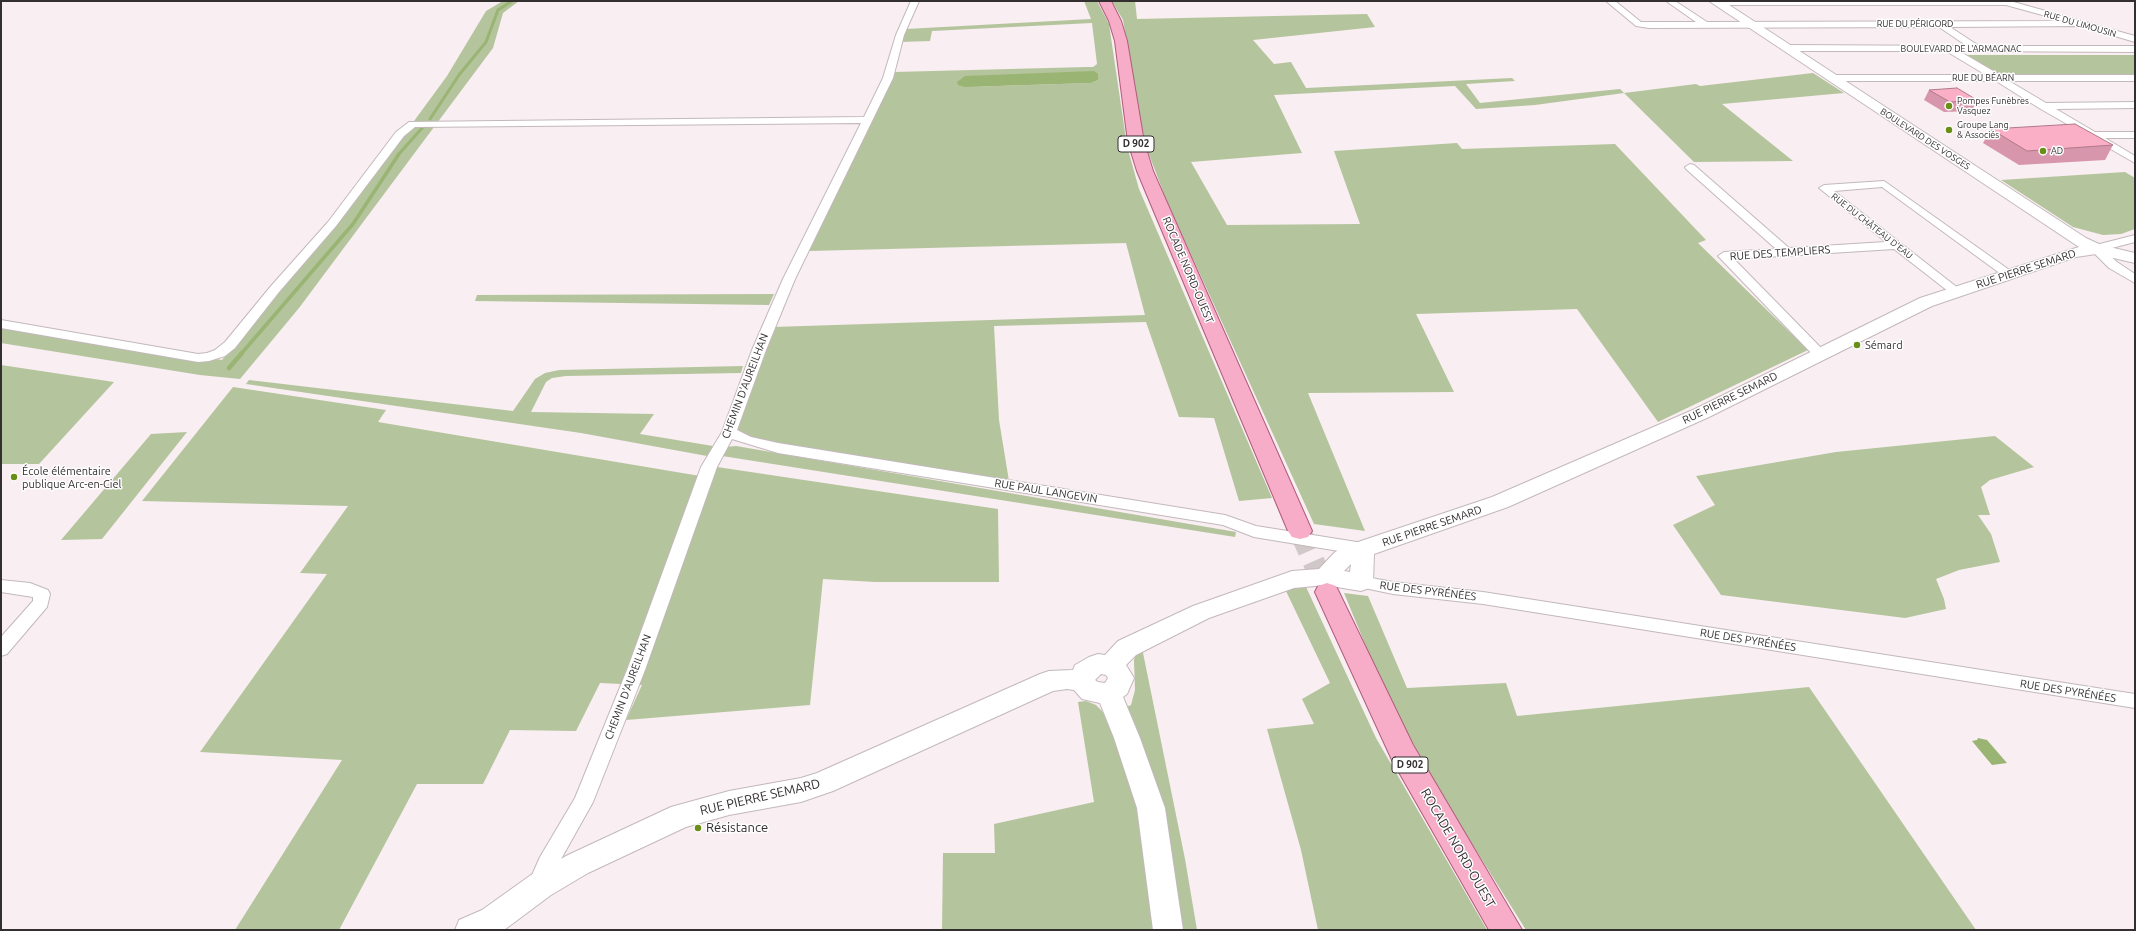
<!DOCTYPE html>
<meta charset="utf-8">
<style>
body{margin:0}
#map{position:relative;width:2136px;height:931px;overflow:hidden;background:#f9eef1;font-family:Ubuntu,sans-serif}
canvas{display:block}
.frame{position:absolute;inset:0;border:2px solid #332f30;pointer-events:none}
</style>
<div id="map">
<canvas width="2136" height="931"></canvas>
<div class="frame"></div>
</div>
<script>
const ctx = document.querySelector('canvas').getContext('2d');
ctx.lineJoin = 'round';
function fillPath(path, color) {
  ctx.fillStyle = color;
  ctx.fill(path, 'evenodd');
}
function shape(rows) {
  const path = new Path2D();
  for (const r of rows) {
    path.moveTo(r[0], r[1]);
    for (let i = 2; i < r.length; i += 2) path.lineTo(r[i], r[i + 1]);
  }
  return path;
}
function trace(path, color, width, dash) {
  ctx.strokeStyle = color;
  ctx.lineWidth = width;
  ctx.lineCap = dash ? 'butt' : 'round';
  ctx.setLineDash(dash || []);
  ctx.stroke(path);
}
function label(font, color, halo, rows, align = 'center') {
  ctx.font = font + ' Ubuntu,sans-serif';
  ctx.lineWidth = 3;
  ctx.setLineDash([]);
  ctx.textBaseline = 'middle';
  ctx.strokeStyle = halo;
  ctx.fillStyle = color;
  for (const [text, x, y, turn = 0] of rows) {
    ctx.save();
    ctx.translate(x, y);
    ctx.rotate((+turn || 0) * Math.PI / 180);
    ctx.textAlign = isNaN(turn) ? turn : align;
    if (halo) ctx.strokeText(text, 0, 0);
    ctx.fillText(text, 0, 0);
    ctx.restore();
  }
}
fillPath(shape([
 [503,1,519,1,503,13,493,48,299,308,240,379,200,375,1,343,1,321,222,360,300,268,395,147,447,76,486,11],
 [1084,1,1097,1,1109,24,1127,146,1139,189,1272,498,1239,501,1214,418,1179,417,1146,322,994,326,999,420,1009,481,752,439,741,434,738,429,738,417,773,327,1145,315,1126,243,809,251,894,72,1087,67,1093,67,1097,64,1092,23,932,31,930,41,900,42,906,29,1091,19],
 [1098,80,1091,83,965,87],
 [1112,1,1135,1,1137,19,1367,14,1375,27,1253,40,1274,64,1291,62,1306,88,1512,78,1515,81,1466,84,1480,103,1620,89,1624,93,1696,84,1700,86,1813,73,1844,93,1722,104,1793,161,1694,162,1624,93,1535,105,1476,109,1455,86,1274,95,1302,153,1191,162,1227,225,1360,224,1334,151,1457,143,1462,149,1615,144,1706,240,1698,243,1808,350,1658,422,1577,309,1416,314,1454,392,1308,393,1365,531,1314,524,1168,204,1148,152,1139,115,1123,20],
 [1966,55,2135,55,2135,76,1998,76],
 [2125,172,2135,178,2135,229,2121,234,2103,235,2073,227,2001,180],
 [774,294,769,305,475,301,477,295],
 [1,365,114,382,39,464,1,464],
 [743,366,741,373,566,376,552,378,546,382,531,412,654,414,640,434,713,446,707,456,581,433,246,384,249,380,513,411,535,379,545,373,559,370],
 [233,387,386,410,378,422,712,478,717,467,998,509,999,582,875,582,823,579,810,705,626,720,642,685,600,683,576,731,510,730,483,784,417,784,339,930,235,930,342,760,200,752,327,574,300,573,348,506,142,501],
 [187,432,102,539,61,540,151,434],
 [1995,436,2034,467,1990,480,1981,487,1990,515,1978,515,1991,534,2000,562,1959,570,1936,579,1944,599,1946,609,1905,618,1721,595,1673,525,1715,505,1696,476,1836,452],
 [736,446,1236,532,1235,537,716,455,726,447],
 [1306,587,1376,738,1487,930,1318,930,1301,850,1267,729,1314,724,1302,699,1330,683,1285,589],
 [1344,593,1368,596,1407,688,1506,683,1517,716,1809,687,1976,930,1526,930,1447,804,1386,695],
 [1142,648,1185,859,1197,930,1178,930,1126,707,1131,705,1135,690,1134,660,1137,650],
 [1086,701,1096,705,1102,711,1119,741,1142,808,1156,930,942,930,943,853,995,853,994,824,1094,802,1078,702]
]), '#b4c49d');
fillPath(shape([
 [1094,71,1098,74,1098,80,1091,83,965,87,958,85,957,82,965,76],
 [1978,738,1987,740,2007,763,1992,765,1972,741,1977,740]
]), '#9ab473');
trace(shape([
 [430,119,459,75,486,42,498,10,512,1],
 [398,155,423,127]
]), '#9ab473', 3);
trace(shape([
 [241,354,353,224,399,154]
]), '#9ab473', 3.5);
trace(shape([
 [229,368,242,353]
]), '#9ab473', 4.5);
trace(shape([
 [1300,531,1327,592]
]), '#d1c8ca', 22, [22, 11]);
const street = shape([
 [911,1,919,1,904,35,893,78,795,279,766,350,737,430,751,437,778,443,1225,515,1256,526,1363,543,1369,545,1371,549,1369,553,1363,555,1254,537,1223,525,778,453,732,439,717,467,645,670,593,802,556,868,548,892,541,895,534,892,529,882,540,857,575,798,627,670,701,467,722,432,752,350,783,279,861,123,415,127,404,136,336,226,279,292,235,348,225,356,209,361,198,362,1,328,1,320,198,354,207,353,215,350,225,342,271,286,328,222,396,132,409,122,864,117,883,78,896,35,911,1],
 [1606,1,1615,1,1641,22,1696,22,1666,1,1675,1,1707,22,2064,21,2006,5,1718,5,1714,3,1716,1,2010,1,2135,36,2135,42,2081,26,1950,27,1979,46,2135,46,2135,52,1959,51,2000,75,2135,75,2135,81,2009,81,2046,103,2135,102,2135,108,2056,109,2095,132,2135,132,2135,138,2105,138,2135,156,2135,163,2039,108,1996,81,1831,81,1826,78,1831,75,1986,75,1946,51,1786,51,1782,48,1786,45,1967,46,1939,27,1649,28,1636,26,1606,1],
 [1690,164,1694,165,1789,248,1886,242,1819,188,1824,185,1884,181,2015,274,2013,277,2005,277,1882,187,1834,191,1963,292,1961,295,1953,295,1894,249,1734,259,1827,354,1820,358,1815,357,1718,256,1724,252,1776,249,1686,169,1685,167,1690,164],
 [2135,235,2135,242,2104,250,2117,262,2135,274,2135,283,2109,268,2090,249,2092,246,2135,235],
 [1361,576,1393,582,1483,592,2135,694,2135,708,1483,604,1393,594,1355,586,1353,582,1355,578,1361,576],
 [1,580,30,583,48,590,50,594,47,607,7,654,1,656,1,637,33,601,33,597,1,592,1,580]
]);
const secondary = shape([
 [1709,1,1723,1,2086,238,2101,245,2135,253,2135,263,2096,254,2076,257,1932,306,1709,417,1508,507,1374,554,1373,582,1369,588,1361,591,1325,585,1294,588,1209,618,1136,655,1126,665,1134,678,1127,694,1123,697,1140,738,1165,808,1183,930,1153,930,1137,808,1114,738,1100,703,1082,699,1074,690,1067,689,1053,691,833,791,801,802,729,815,686,827,588,873,551,895,504,930,455,930,459,920,482,910,531,875,568,855,671,807,729,791,801,778,817,773,1040,674,1049,671,1073,670,1075,665,1089,657,1098,654,1105,655,1118,641,1193,606,1292,571,1319,569,1335,552,1355,543,1492,497,1695,409,1920,298,2079,247,1709,1],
 [1351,564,1350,572,1344,571,1351,564],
 [1101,674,1106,675,1108,678,1105,683,1098,682,1095,680,1101,674]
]);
const primary = shape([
 [1099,1,1111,1,1121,21,1127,41,1144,142,1153,171,1312,531,1308,537,1300,539,1292,537,1288,531,1137,171,1128,142,1115,41,1109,21,1099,1],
 [1327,583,1336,586,1413,745,1522,930,1489,930,1392,760,1315,592,1318,586,1327,583]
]);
trace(street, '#c3b8bb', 2);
trace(secondary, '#c3b8bb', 2);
trace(primary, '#af5c7b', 2);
fillPath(street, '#fff');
fillPath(secondary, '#fff');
fillPath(primary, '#f7acc8');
fillPath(shape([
 [1929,90,1977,100,1972,111,1944,112,1924,100],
 [1991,129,2113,145,2105,160,2019,165,1983,143]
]), '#d796ab');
const building = shape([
 [1957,88,1977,100,1950,102,1929,90,1957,88],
 [2075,124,2113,145,2027,151,1991,129,2075,124]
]);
fillPath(building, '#faafc7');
trace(building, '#af7a8b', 1);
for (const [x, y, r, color] of [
 [1949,106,4,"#6a8f19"],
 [1949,130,4,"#6a8f19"],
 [2043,151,4,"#6a8f19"],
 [1857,345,4,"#6a8f19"],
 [14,477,4,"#6a8f19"],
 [698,828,4,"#6a8f19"]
]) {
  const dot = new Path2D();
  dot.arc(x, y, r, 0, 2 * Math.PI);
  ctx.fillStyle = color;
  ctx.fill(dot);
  trace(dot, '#fefefe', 1.5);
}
label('9px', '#332f30', '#fefefe', [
 ["RUE DU PÉRIGORD",1915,24],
 ["RUE DU LIMOUSIN",2080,24,16],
 ["BOULEVARD DE L'ARMAGNAC",1961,49],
 ["RUE DU BÉARN",1983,78],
 ["BOULEVARD DES VOSGES",1925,139,33],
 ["RUE DU CHÂTEAU D'EAU",1872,226,38]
]);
label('9px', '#332f30', '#fefefe', [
 ["Pompes Funèbres",1957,101],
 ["Vasquez",1957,111],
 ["Groupe Lang",1957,125],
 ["& Associés",1957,135],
 ["AD",2051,151]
], 'left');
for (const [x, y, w] of [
 [1136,144,36],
 [1410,765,36]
]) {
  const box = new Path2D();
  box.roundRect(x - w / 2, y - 8, w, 16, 3);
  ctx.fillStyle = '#fefefe';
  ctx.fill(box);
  trace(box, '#332f30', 1);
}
label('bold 10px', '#332f30', null, [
 ["D 902",1136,144],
 ["D 902",1410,765]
]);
label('11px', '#332f30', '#fefefe', [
 ["RUE DES TEMPLIERS",1780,253,-4],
 ["RUE PIERRE SEMARD",2026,269,-18],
 ["ROCADE NORD-OUEST",1188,270,67],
 ["CHEMIN D'AUREILHAN",745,386,-69],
 ["RUE PIERRE SEMARD",1730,398,-26],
 ["RUE PAUL LANGEVIN",1046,491,9],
 ["RUE PIERRE SEMARD",1432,526,-19],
 ["RUE DES PYRÉNÉES",1428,591,7],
 ["RUE DES PYRÉNÉES",1748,640,9],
 ["CHEMIN D'AUREILHAN",628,687,-69],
 ["RUE DES PYRÉNÉES",2068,691,9]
]);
label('11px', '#332f30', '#fefefe', [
 ["Sémard",1865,345],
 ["École élémentaire",22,471],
 ["publique Arc-en-Ciel",22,484]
], 'left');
label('13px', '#332f30', '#fefefe', [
 ["RUE PIERRE SEMARD",760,797,-13],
 ["ROCADE NORD-OUEST",1458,848,60]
]);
label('13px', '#332f30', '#fefefe', [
 ["Résistance",706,828]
], 'left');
</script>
